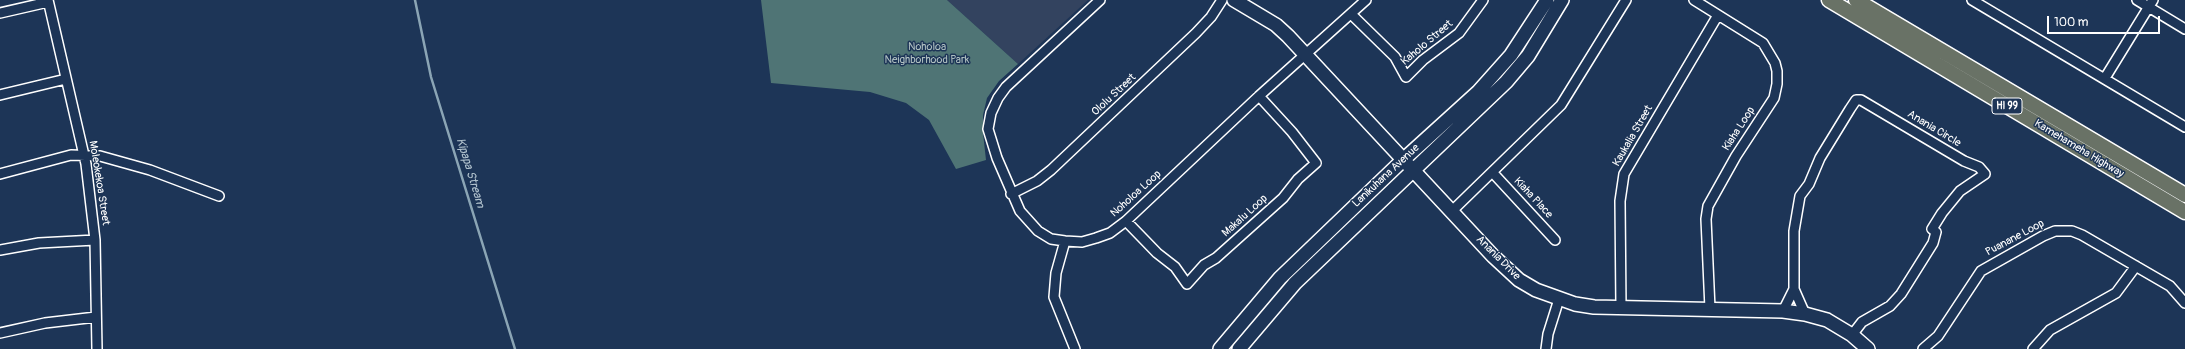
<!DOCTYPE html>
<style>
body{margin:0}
#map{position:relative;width:2185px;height:349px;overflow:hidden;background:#1d3557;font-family:Pangolin,sans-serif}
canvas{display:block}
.scale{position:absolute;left:2047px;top:16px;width:113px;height:18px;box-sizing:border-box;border:2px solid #fff;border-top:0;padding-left:5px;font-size:12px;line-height:14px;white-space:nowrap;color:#fff;-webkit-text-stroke:3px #1d3557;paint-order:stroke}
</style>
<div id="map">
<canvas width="2185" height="349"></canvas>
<div class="scale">100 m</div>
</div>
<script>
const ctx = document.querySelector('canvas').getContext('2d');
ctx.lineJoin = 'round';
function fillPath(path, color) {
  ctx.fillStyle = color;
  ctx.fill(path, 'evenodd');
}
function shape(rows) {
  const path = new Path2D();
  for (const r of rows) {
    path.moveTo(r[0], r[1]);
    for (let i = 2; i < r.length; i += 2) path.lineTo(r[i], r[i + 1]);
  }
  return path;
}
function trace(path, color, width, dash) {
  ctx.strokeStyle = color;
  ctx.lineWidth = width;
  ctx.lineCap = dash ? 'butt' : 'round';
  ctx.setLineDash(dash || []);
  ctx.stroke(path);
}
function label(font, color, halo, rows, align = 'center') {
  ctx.font = font + ' Pangolin,sans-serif';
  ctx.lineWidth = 3;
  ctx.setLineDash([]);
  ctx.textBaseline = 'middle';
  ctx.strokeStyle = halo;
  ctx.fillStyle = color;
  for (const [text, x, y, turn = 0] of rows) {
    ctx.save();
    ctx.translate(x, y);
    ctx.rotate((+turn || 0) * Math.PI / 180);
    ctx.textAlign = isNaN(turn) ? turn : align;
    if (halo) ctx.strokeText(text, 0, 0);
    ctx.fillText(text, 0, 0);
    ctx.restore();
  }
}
fillPath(shape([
 [947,0,1088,0,1018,64]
]), '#33435f');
fillPath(shape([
 [761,0,947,0,1018,64,999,81,987,98,983,115,983,133,986,160,956,169,929,120,906,103,870,92,771,83]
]), '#4f7475');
trace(shape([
 [415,0,431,77,515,349]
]), '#8ba5b5', 2.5);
const street = shape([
 [48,0,86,164,95,240,97,349],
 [1100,0,1006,87,998,98,991,113,988,129,997,158,1020,211,1038,231,1051,239,1065,241,1082,242,1096,238,1110,233,1126,221,1259,96,1366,0],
 [1694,0,1763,43,1775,63,1777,71,1777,84,1774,98,1736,156,1708,206,1706,219,1710,309],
 [1972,0,2185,127],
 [2137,0,2185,29],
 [0,13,48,2],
 [1351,14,1395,57,1406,77,1423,60,1459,33,1483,0],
 [2105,78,2153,0],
 [0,95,66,79],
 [1493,173,1555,240],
 [0,174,71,155,100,156,150,170,219,196],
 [1011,194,1037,181,1051,170,1196,33,1211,17,1222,0],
 [1453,210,1561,105,1626,0],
 [1126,221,1157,253,1175,267,1187,284,1204,265,1216,258,1283,198,1298,179,1316,163,1292,132,1259,96],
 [1065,241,1056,273,1054,297,1075,349],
 [0,250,39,243,95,240],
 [1794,289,1805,314],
 [1621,308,1620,201,1624,174,1718,15],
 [1783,311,1794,289,1794,231,1800,196,1809,184,1820,158,1850,109,1856,100,1861,100,1964,161,1979,167,1985,174,1960,191,1942,213,1932,229,1936,232,1933,243,1901,294,1890,306,1862,322,1852,335],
 [0,333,45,323,96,317],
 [1546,349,1548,334,1559,299],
 [1923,349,1938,336,1981,271,2043,236,2055,231,2072,231,2082,235,2170,286,2185,303],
 [2033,349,2050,330,2116,293,2136,266]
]);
const secondary = shape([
 [1234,0,1276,25,1288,36,1493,256,1519,280,1536,290,1575,304,1594,307,1783,311,1805,314,1827,320,1852,335,1868,349],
 [1220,349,1280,278,1403,160,1478,92,1511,55,1547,0],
 [1239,349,1295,283,1506,82,1528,56,1562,0]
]);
const primary = shape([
 [1829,0,2185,212],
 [1856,0,2185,195]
]);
trace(street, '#fff', 12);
trace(secondary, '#fff', 16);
trace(primary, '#fff', 17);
trace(street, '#1d3557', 9);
trace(secondary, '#1d3557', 13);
trace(primary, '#697266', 14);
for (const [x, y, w] of [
 [2007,106,30]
]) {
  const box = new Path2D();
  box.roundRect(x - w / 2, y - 8, w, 16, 3);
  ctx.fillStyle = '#1d3557';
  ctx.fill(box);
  trace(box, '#fff', 1);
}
label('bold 10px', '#fff', null, [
 ["HI 99",2007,106]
]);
label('11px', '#fff', '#1d3557', [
 ["Kaholo Street",1427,43,-40],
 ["Ololu Street",1114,95,-43],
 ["Kiaha Loop",1739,129,-57],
 ["Anania Circle",1934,129,31],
 ["Kaukalia Street",1633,136,-60],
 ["Kamehameha Highway",2079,149,31],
 ["Lanikuhana Avenue",1386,176,-43],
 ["Moleokekoa Street",99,183,81],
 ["Noholoa Loop",1136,194,-42],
 ["Kiaha Place",1533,198,47],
 ["Makalu Loop",1245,216,-42],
 ["Puanane Loop",2015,238,-28],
 ["Anania Drive",1498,258,45]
]);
label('11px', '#b0c0c1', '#1d3557', [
 ["Noholoa",927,47],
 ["Neighborhood Park",927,60]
]);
label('italic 12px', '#b2c3ce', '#1d3557', [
 ["Kipapa Stream",470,173,73]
]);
</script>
